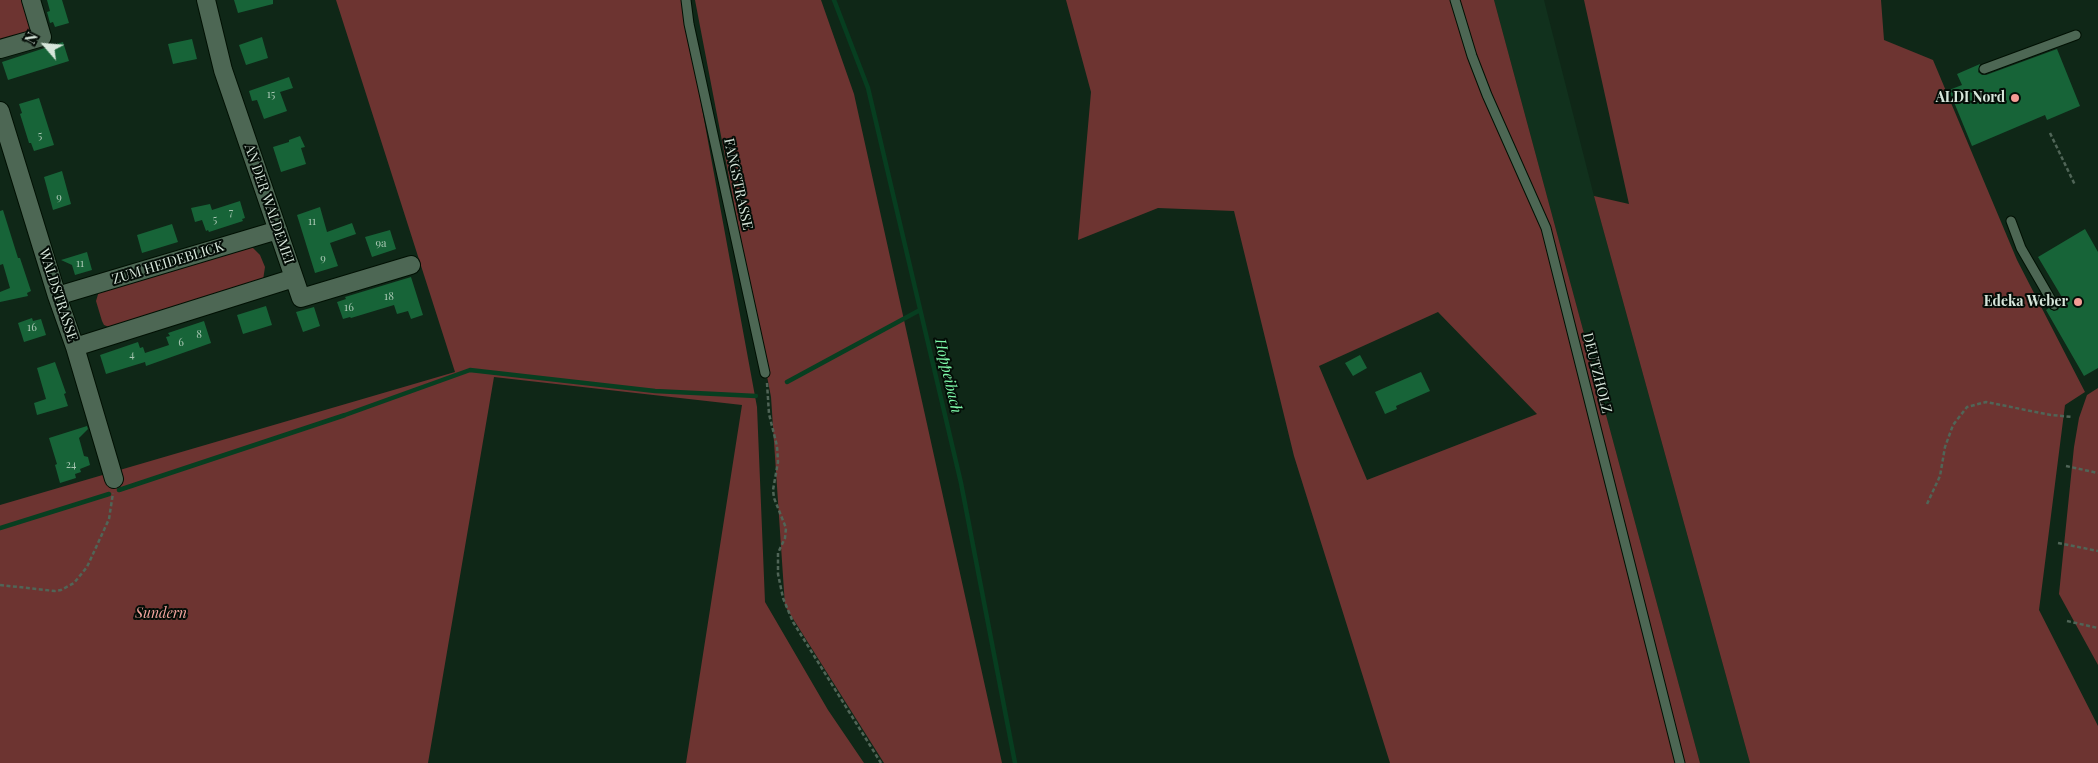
<!DOCTYPE html>
<style>
body{margin:0}
#map{position:relative;width:2098px;height:763px;overflow:hidden;background:#0f2717;font-family:"Playfair Display",serif}
canvas{display:block}
.north{position:absolute;left:20px;top:20px;width:50px;height:50px;-webkit-text-stroke:4px #040d07;paint-order:stroke;rotate:297deg;font-size:14px;font-weight:700;line-height:20px;text-align:center;color:#d7e6db}
.north::after{content:'';display:block;margin:auto;width:18px;height:22px;background:#d7e6db;clip-path:polygon(50% 0,100% 100%,50% 72%,0 100%)}
</style>
<div id="map">
<canvas width="2098" height="763"></canvas>
<div class="north">N</div>
</div>
<script>
const ctx = document.querySelector('canvas').getContext('2d');
ctx.lineJoin = 'round';
function fillPath(path, color) {
  ctx.fillStyle = color;
  ctx.fill(path, 'evenodd');
}
function shape(rows) {
  const path = new Path2D();
  for (const r of rows) {
    path.moveTo(r[0], r[1]);
    for (let i = 2; i < r.length; i += 2) path.lineTo(r[i], r[i + 1]);
  }
  return path;
}
function trace(path, color, width, dash) {
  ctx.strokeStyle = color;
  ctx.lineWidth = width;
  ctx.lineCap = dash ? 'butt' : 'round';
  ctx.setLineDash(dash || []);
  ctx.stroke(path);
}
function label(font, color, halo, rows, align = 'center') {
  ctx.font = font + ' "Playfair Display",serif';
  ctx.lineWidth = 4;
  ctx.setLineDash([]);
  ctx.textBaseline = 'middle';
  ctx.strokeStyle = halo;
  ctx.fillStyle = color;
  for (const [text, x, y, turn = 0] of rows) {
    ctx.save();
    ctx.translate(x, y);
    ctx.rotate((+turn || 0) * Math.PI / 180);
    ctx.textAlign = isNaN(turn) ? turn : align;
    if (halo) ctx.strokeText(text, 0, 0);
    ctx.fillText(text, 0, 0);
    ctx.restore();
  }
}
fillPath(shape([
 [1494,0,1544,0,1594,196,1750,763,1700,763]
]), '#11311d');
fillPath(shape([
 [0,0,23,0,32,31,0,40],
 [336,0,682,0,757,407,765,602,828,710,864,763,686,763,742,405,494,377,428,763,0,763,0,505,455,372],
 [695,0,821,0,854,94,1002,763,884,763,785,606,771,397],
 [1066,0,1494,0,1700,763,1390,763,1294,456,1234,211,1158,208,1078,240,1091,92],
 [1438,312,1537,414,1367,480,1319,366],
 [1584,0,1881,0,1884,40,1933,60,2017,260,2085,392,2065,405,2039,610,2098,726,2098,763,1750,763,1594,196,1629,204],
 [252,247,260,255,265,267,263,280,114,329,104,325,102,321,96,301,99,291],
 [2098,388,2098,665,2059,594,2074,447,2079,418,2087,395]
]), '#6d3431');
trace(shape([
 [834,0,868,88,961,483,1015,763],
 [787,382,920,310],
 [119,490,345,415,470,370,655,391,756,396],
 [0,528,109,494]
]), '#073e20', 4.5);
fillPath(shape([
 [47,0,62,0,69,23,55,27,53,22,50,23,47,12,50,11],
 [234,0,273,0,273,4,238,13],
 [262,37,268,58,246,65,239,45],
 [192,39,197,59,173,64,168,44],
 [63,42,69,61,8,80,2,62],
 [2057,49,2080,106,2047,120,2045,115,1972,146,1949,90,1962,85,1957,74,1980,64,1978,72,1982,75,1986,75],
 [289,77,293,88,280,92,287,111,264,119,257,100,252,101,249,91],
 [39,98,54,145,34,151,31,143,29,143,20,114,22,113,19,104],
 [300,136,305,147,301,148,306,164,281,172,273,147,289,142,289,140],
 [62,171,71,204,53,210,44,177],
 [240,201,245,218,242,219,243,221,209,232,208,230,206,231,202,220,195,222,191,208,210,204,212,210],
 [320,207,327,232,352,223,356,234,330,243,338,266,315,273,297,215],
 [3,210,18,258,20,258,31,291,27,293,28,296,0,302,0,292,10,288,3,264,0,265,0,211],
 [172,224,178,242,142,253,137,235],
 [2085,229,2098,252,2098,368,2084,376,2046,310,2049,308,2054,311,2058,310,2060,305,2059,302,2063,299,2038,257],
 [390,230,396,249,372,257,365,237],
 [87,252,92,270,75,275,72,265,61,260],
 [411,277,423,315,411,319,408,311,397,314,394,305,351,318,350,317,343,319,337,302,346,299,345,297],
 [266,306,272,325,243,334,237,315],
 [314,307,320,326,303,332,296,312],
 [32,318,33,321,41,319,46,335,24,342,18,323],
 [204,321,211,343,146,366,145,362,106,374,100,355,138,342,140,348,143,347,145,353,169,345,166,337,170,336,168,333],
 [1360,355,1367,368,1353,376,1345,363],
 [55,362,66,393,64,394,68,406,37,415,34,403,46,399,37,368],
 [1421,372,1430,391,1396,406,1397,409,1385,414,1375,392],
 [87,426,88,429,79,438,84,456,88,457,90,465,80,469,81,472,75,474,76,478,60,483,55,465,57,464,49,438]
]), '#176438');
const lane = shape([
 [686,0,689,24,765,373],
 [1455,0,1472,56,1487,95,1546,228,1680,763],
 [1984,69,2076,35],
 [2011,221,2021,248,2054,305]
]);
const street = shape([
 [206,0,223,70,301,298,411,265],
 [0,49,42,37,31,0],
 [0,111,57,296,75,347,114,479],
 [57,296,278,230],
 [75,347,294,278]
]);
trace(lane, '#001003', 11);
trace(street, '#001003', 20);
trace(shape([
 [2050,133,2075,185],
 [767,383,769,414,777,446,778,462,773,490,774,498,786,528,785,538,778,553,778,574,783,598,793,622,881,763],
 [2066,466,2098,473],
 [1927,504,1940,476,1945,447,1953,425,1967,407,1986,402,2051,415,2073,417],
 [2058,543,2098,551],
 [0,585,55,591,61,590,74,583,87,567,109,519,113,493],
 [2067,621,2098,628]
]), '#506557', 2.5, [4, 2.5]);
trace(lane, '#4d6754', 9);
trace(street, '#4d6754', 18);
for (const [x, y, r, color] of [
 [2015,98,5,"#f59c95"],
 [2078,302,5,"#f59c95"]
]) {
  const dot = new Path2D();
  dot.arc(x, y, r, 0, 2 * Math.PI);
  ctx.fillStyle = color;
  ctx.fill(dot);
  trace(dot, '#040d07', 2);
}
label('11px', '#a7c6b2', null, [
 ["15",271,95],
 ["5",40,136],
 ["9",59,198],
 ["7",231,213],
 ["5",215,220],
 ["11",312,222],
 ["9a",381,244],
 ["9",323,259],
 ["11",80,264],
 ["18",389,297],
 ["16",349,308],
 ["16",32,328],
 ["8",199,335],
 ["6",181,343],
 ["4",132,355],
 ["24",71,465]
]);
label('bold 14px', '#d7e6db', '#040d07', [
 ["ALDI Nord",2005,98],
 ["Edeka Weber",2068,302]
], 'right');
label('14px', '#d7e6db', '#040d07', [
 ["FANGSTRASSE",738,184,78],
 ["AN DER WALDEMEI",269,204,71],
 ["ZUM HEIDEBLICK",168,263,-17],
 ["WALDSTRASSE",58,295,72],
 ["DEUTZHOLZ",1597,373,76]
]);
label('italic 14px', '#f7a8a2', '#040d07', [
 ["Sundern",161,614]
]);
label('italic 15px', '#7df8a8', '#040d07', [
 ["Hoppeibach",948,376,77]
]);
</script>
